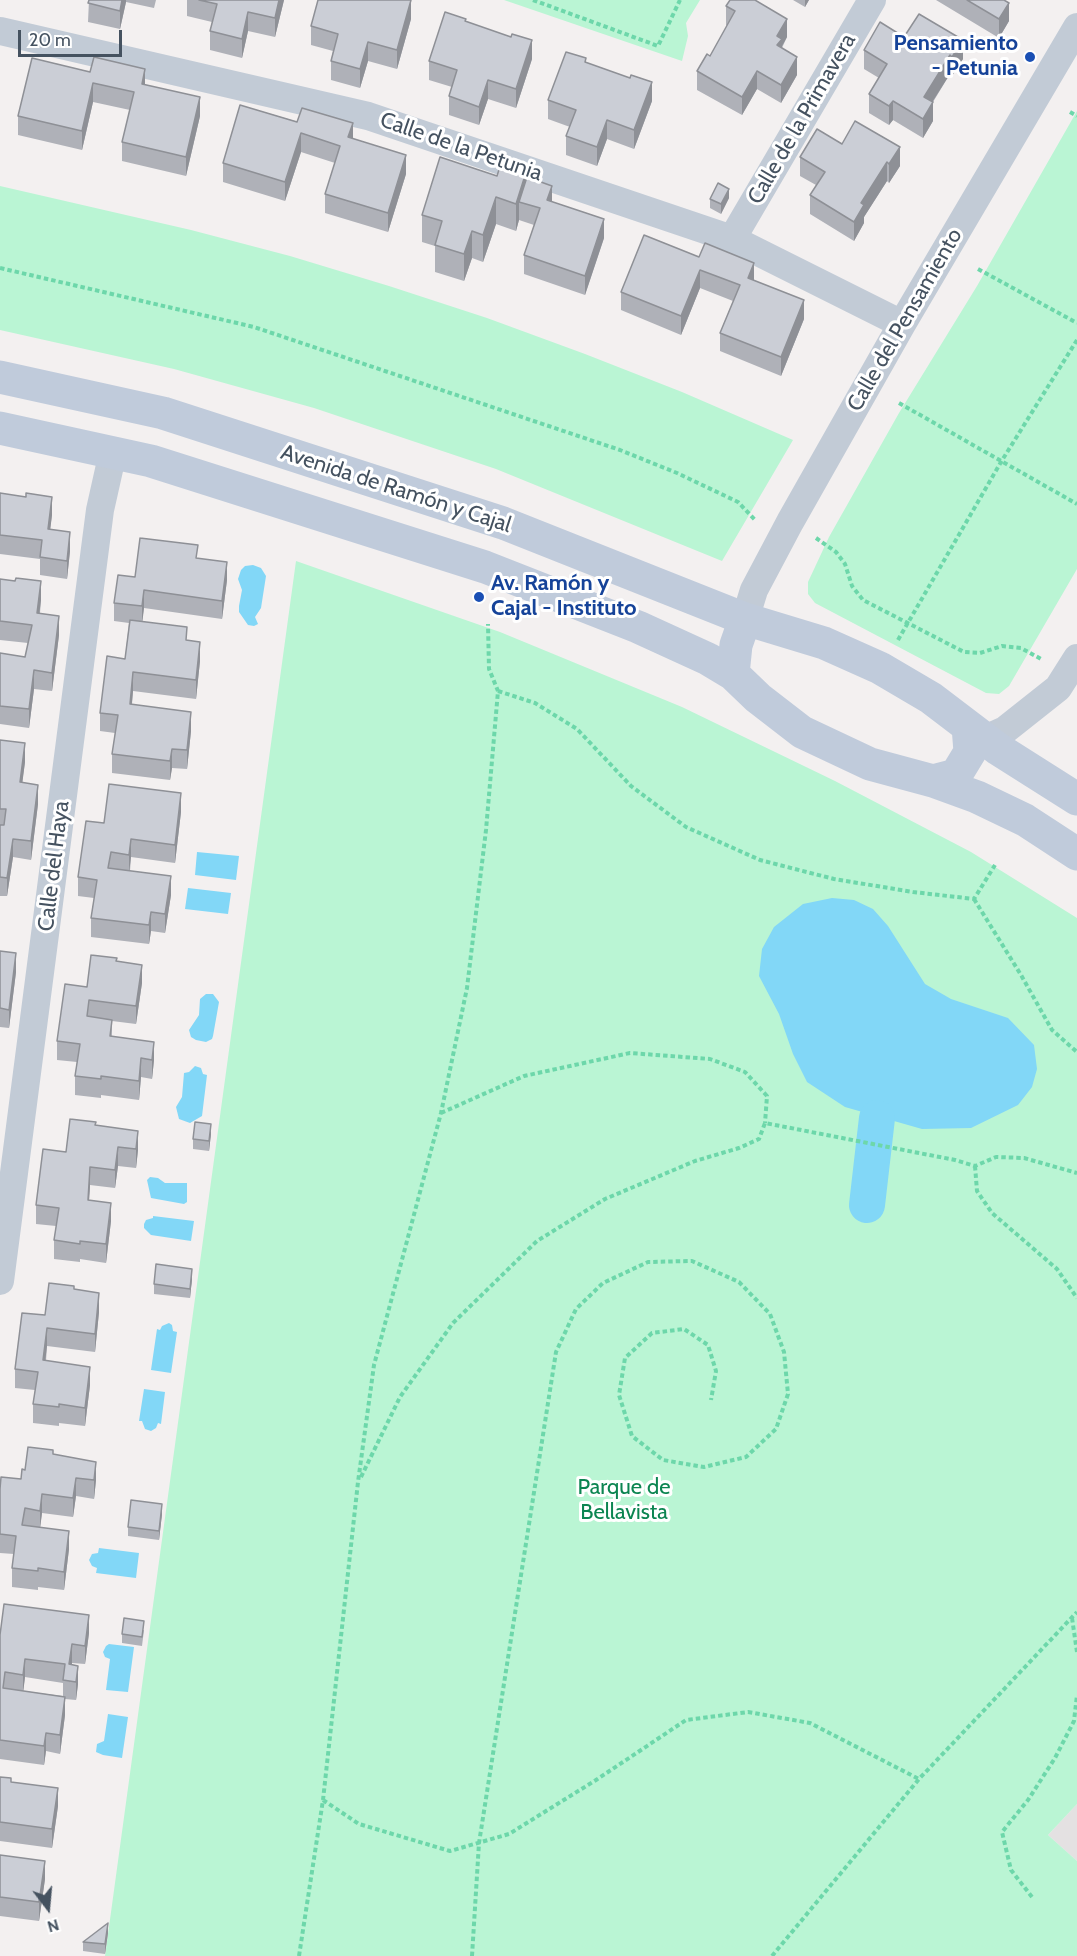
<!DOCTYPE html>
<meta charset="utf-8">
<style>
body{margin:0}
#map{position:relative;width:1077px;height:1956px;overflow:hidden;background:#f3f0f0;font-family:Cabin,sans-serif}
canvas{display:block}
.north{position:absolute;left:18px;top:1878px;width:60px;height:60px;-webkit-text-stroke:4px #fff;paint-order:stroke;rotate:164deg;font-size:16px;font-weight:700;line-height:24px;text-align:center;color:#455260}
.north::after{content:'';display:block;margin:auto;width:21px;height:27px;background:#455260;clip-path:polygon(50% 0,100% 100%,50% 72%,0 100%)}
.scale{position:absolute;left:18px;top:30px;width:104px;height:27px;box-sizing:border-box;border:3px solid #455260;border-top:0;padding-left:8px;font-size:18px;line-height:21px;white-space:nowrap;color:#455260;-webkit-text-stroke:4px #fff;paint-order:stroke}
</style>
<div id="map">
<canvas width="1077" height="1956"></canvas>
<div class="north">N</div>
<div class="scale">20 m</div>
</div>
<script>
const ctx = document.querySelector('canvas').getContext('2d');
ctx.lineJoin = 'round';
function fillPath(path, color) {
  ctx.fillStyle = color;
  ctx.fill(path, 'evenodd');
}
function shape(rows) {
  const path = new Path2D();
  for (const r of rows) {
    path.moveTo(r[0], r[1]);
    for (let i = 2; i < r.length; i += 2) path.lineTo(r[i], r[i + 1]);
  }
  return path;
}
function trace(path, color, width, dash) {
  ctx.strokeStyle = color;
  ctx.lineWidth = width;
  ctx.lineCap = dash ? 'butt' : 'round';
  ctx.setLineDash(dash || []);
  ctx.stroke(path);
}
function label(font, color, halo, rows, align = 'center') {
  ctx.font = font + ' Cabin,sans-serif';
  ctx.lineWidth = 6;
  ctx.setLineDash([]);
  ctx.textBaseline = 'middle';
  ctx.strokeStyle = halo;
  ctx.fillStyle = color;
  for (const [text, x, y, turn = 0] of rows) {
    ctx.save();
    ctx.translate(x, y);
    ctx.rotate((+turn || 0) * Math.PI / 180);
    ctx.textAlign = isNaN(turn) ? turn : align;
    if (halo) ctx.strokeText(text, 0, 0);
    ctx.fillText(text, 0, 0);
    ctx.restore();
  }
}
fillPath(shape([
 [1077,1804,1077,1861,1048,1835]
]), '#e4e1e2');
fillPath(shape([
 [504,0,700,0,686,23,688,36,682,61],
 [1077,111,1077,569,1009,686,999,694,986,693,815,603,808,594,808,582,829,537,899,413,977,286],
 [0,186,191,230,290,256,389,286,487,318,585,354,682,392,793,440,722,561,496,469,314,408,174,369,0,330],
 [296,561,500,632,682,707,835,781,971,852,1077,918,1077,1804,1048,1835,1077,1861,1077,1956,105,1956]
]), '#baf5d4');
fillPath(shape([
 [253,565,261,568,266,576,261,608,255,617,258,624,254,626,248,625,239,612,239,606,242,590,238,579,241,570,245,566],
 [197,852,239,856,236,880,195,875],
 [188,888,231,893,228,914,185,909],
 [832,898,854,900,873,909,888,926,925,984,951,999,1008,1018,1034,1045,1037,1069,1032,1087,1018,1105,971,1128,922,1129,845,1107,807,1082,793,1054,779,1014,759,976,762,949,774,927,803,904],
 [206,994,213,994,219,1002,213,1036,212,1039,206,1042,196,1040,191,1037,189,1030,199,1015,200,999],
 [195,1066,201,1068,203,1074,207,1075,202,1116,190,1123,179,1119,176,1107,182,1097,184,1073,189,1072],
 [150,1177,158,1178,165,1183,187,1183,187,1202,184,1204,151,1198,147,1180],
 [153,1216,194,1221,191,1241,151,1235,144,1228,144,1224,146,1220,153,1218],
 [169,1323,172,1325,173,1331,177,1332,171,1373,151,1370,157,1329,160,1330,162,1326],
 [144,1389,165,1392,161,1424,158,1423,156,1428,151,1431,145,1429,142,1421,139,1421],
 [99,1548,139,1553,136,1578,96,1573,97,1568,92,1566,89,1560,92,1554,98,1553],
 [109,1644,134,1647,128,1692,106,1690,110,1659,105,1657,103,1652,106,1646],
 [108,1714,128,1717,122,1758,103,1755,96,1752,97,1744,104,1741]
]), '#82d7f7');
trace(shape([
 [867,1205,877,1118]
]), '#82d7f7', 36);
trace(shape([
 [533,0,658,46,680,0],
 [1070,112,1077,116],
 [0,268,254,327,620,450,677,473,738,502,756,521],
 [978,269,1077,323],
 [899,403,1077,504],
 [816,538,836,552,845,564,852,586,863,600,964,652,980,653,1002,646,1021,648,1041,659],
 [898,640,1001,462,1077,340],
 [498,691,535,703,577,729,631,786,686,827,760,860,834,879,913,892,974,899,995,865],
 [974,899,1021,975,1052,1030,1077,1052],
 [441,1113,524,1076,630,1053,710,1059,745,1072,767,1096,765,1123],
 [975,1166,977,1191,992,1213,1057,1269,1077,1298],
 [361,1477,400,1397,453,1323,537,1241,605,1199,695,1161,739,1148,759,1139,765,1123,955,1160,975,1166,996,1157,1024,1158,1077,1173],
 [1072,1618,1077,1652],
 [323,1800,359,1824,450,1851,509,1834,596,1780,686,1720,748,1712,810,1723,919,1779],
 [1032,1897,1011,1870,1002,1832,1028,1800,1055,1758,1074,1721,1077,1695],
 [299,1956,323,1800,358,1482,374,1365,441,1113,467,988,486,830,498,691,489,669,488,624],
 [472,1956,479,1843,556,1352,576,1309,603,1283,648,1262,692,1261,739,1282,770,1314,784,1352,788,1394,776,1429,746,1457,704,1467,663,1460,632,1436,619,1395,625,1358,652,1333,684,1329,708,1345,716,1371,711,1400],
 [772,1956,919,1779,1077,1612]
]), '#6dd7aa', 4, [4.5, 3]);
trace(shape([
 [0,31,368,116,732,239,902,324],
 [732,239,872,0],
 [745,619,754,590,790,522,902,324,1077,27],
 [985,739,1005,730,1058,688,1077,658],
 [0,1281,100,510,113,452]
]), '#c2cbd6', 28);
trace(shape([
 [0,377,163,413,503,523,745,619,824,643,880,668,931,698,998,749,1077,799],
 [0,428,151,461,485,567,638,627,708,659,733,674,758,698,802,732,870,764,933,781,977,797,1025,820,1077,854],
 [733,674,736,645,745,619],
 [933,781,956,775,970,752,968,726]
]), '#c0cbdb', 33);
fillPath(shape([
 [89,0,156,0,154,8,126,2,120,29,88,22],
 [187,0,284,0,275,37,248,31,242,58,210,50,210,31,212,22,187,16],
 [793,0,809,0,805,7],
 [936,0,1004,0,1009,21,999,38],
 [726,6,787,37,782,48,797,75,781,103,757,89,742,115,697,90,697,71,710,56,727,26,726,25],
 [411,19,397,69,368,61,360,88,331,80,331,61,333,51,311,45,311,26],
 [466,22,532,59,516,108,488,99,479,125,449,115,449,96,452,87,429,80,429,61],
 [904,37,963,59,952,76,950,74,933,102,933,121,923,138,893,120,889,125,869,113,869,94,879,78,864,69,864,50],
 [32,58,145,85,200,116,186,176,122,161,122,142,130,110,93,102,82,150,18,135,18,116],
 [586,62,652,101,634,149,607,139,597,166,566,155,566,136,570,127,548,119,548,100],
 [240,105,353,138,406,174,388,232,325,213,325,194,335,163,301,152,285,201,223,182,223,163],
 [842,144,900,166,889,183,887,181,864,217,864,223,854,241,810,214,810,195,816,185,800,176,800,157],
 [497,176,527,177,552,202,604,238,585,295,524,274,524,255,534,225,519,220,516,231,496,224,483,262,472,258,464,281,435,272,435,246,422,242,422,215],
 [729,198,721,214,710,208,710,199],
 [699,257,754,280,804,319,781,376,720,351,720,333,733,301,700,288,681,335,621,310,621,292],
 [0,493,52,515,50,529,70,551,67,579,40,575,40,559,0,554],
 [198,558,227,580,222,619,144,608,142,621,187,641,200,661,196,699,133,691,132,704,191,731,187,769,172,768,170,780,112,773,112,754,115,733,100,731,100,713,125,659,129,623,114,621,114,603,135,577],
 [0,579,41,600,40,613,59,635,52,691,34,689,29,728,0,724,0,653,25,657,28,643,0,640],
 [0,740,25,762,22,783,38,804,31,860,13,857,7,896,0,896],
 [181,812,175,863,131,857,130,871,171,895,165,933,151,931,149,944,91,937,91,918,94,898,78,896,78,877,104,823],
 [0,952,16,972,9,1028,0,1027],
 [117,961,142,983,136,1024,112,1021,112,1036,154,1060,152,1079,141,1077,139,1100,101,1095,101,1098,75,1095,75,1076,77,1062,57,1060,57,1041,87,987],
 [96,1125,138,1150,136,1168,118,1166,115,1188,90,1185,89,1200,111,1221,106,1263,80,1259,80,1262,54,1259,54,1240,56,1226,36,1224,36,1205,66,1152],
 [211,1134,209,1151,193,1149,193,1139],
 [192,1279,190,1298,154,1294,154,1284],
 [99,1312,95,1352,47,1346,46,1361,90,1385,85,1426,59,1423,59,1426,33,1423,33,1404,35,1390,15,1388,15,1369,45,1315],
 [53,1454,96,1480,94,1499,76,1496,73,1517,42,1513,40,1527,69,1549,64,1590,38,1587,38,1590,12,1587,12,1568,14,1554,0,1553,0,1489,21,1479,25,1470],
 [162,1514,159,1540,128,1536,128,1527],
 [144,1630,142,1646,122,1643,122,1634],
 [89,1633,85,1664,72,1663,72,1665,78,1684,76,1700,65,1699,65,1715,60,1754,46,1751,44,1765,0,1759,0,1635],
 [25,1677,63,1683,63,1696,23,1691],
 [0,1777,11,1782,58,1806,52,1848,0,1841],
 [0,1855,45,1879,39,1921,0,1916],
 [108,1933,105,1954,83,1951,83,1942]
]), '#afb1b8');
fillPath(shape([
 [122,0,126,0,126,2,120,29,120,11],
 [279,0,284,0,275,37,275,18],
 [411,0,411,19,397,69,397,50],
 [805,0,809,0,805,7],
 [1009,3,1009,21,999,38,999,19],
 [248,12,248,31,242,58,242,39],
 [787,19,787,37,782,46,782,57,777,64,777,36],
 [532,40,532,59,516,108,516,89],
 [963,40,963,59,952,76,952,57],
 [368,42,368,61,360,88,360,69],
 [950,55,950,74,924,115,924,97],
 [797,57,797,75,781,103,781,85],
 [145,69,145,88,142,84],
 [757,71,757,89,742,115,742,97],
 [488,80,488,99,479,125,479,107],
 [652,82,652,101,634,149,634,130],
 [93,83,93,102,82,150,82,131],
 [200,97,200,116,186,176,186,157],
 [893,101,893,120,889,125,889,106],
 [933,102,933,121,923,138,923,119],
 [607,120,607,139,597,166,597,147],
 [353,123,353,142,348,137],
 [301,133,301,152,285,201,285,182],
 [900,147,900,166,889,183,889,164],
 [406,155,406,174,388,232,388,213],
 [887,162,887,181,864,217,864,223,854,241,854,222,861,203],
 [527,169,527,196,519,202,519,220,516,231,516,204],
 [552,186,552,204,547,200],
 [729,189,729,198,721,214,721,204],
 [496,197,496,224,483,262,483,235],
 [604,219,604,238,585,295,585,276],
 [472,231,472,258,464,281,464,254],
 [754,263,754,282,748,278],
 [700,270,700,288,681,335,681,316],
 [804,300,804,319,781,376,781,357],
 [52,497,52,515,48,548,48,529],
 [70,532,70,551,67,579,67,561],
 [227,562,227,580,222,619,222,601],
 [41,581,41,600,37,632,37,613],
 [144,590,144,608,142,625,142,606],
 [59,616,59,635,52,691,52,673],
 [200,642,200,661,196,699,196,680],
 [34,670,34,689,29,728,29,709],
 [133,672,133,691,130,723,130,704],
 [191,712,191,731,187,769,187,750],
 [25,743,25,762,20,801,20,782],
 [172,749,172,768,170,780,170,761],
 [38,785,38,804,31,860,31,841],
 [181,793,181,812,175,863,175,845],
 [13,839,13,857,7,896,7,878],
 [131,839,131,857,129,873,129,855],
 [171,876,171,895,165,933,165,914],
 [151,912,151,931,149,944,149,925],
 [16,953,16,972,9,1028,9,1010],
 [142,965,142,983,136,1024,136,1006],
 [154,1042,154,1060,152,1079,152,1060],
 [141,1058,141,1077,139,1100,139,1081],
 [211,1124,211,1134,209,1151,209,1141],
 [138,1131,138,1150,136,1168,136,1149],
 [118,1147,118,1166,115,1188,115,1170],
 [90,1167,90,1185,88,1218,88,1200],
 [111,1203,111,1221,106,1263,106,1244],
 [192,1269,192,1279,190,1298,190,1289],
 [99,1293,99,1312,95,1352,95,1334],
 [47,1328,47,1346,43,1379,43,1360],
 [90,1367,90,1385,85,1426,85,1408],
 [96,1462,96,1480,94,1499,94,1480],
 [76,1478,76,1496,73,1517,73,1498],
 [42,1494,42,1513,40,1529,40,1511],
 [162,1504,162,1514,159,1540,159,1531],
 [69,1531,69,1549,64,1590,64,1572],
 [89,1615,89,1633,85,1664,85,1646],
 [72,1644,72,1663,69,1683,69,1664],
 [25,1659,25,1677,23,1694,23,1675],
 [78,1666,78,1684,76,1700,76,1682],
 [65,1697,65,1715,60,1754,60,1735],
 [46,1733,46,1751,44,1765,44,1746],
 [58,1788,58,1806,52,1848,52,1829],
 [45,1861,45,1879,39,1921,39,1902],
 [108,1923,108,1933,105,1954,105,1944]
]), '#8e9096');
const building = shape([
 [89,0,122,0,120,11,88,3,89,0],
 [199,0,279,0,275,18,248,12,242,39,210,31,217,4,199,0],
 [318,0,411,0,397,50,368,42,360,69,331,61,338,34,311,26,318,0],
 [730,0,755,0,787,19,777,36,782,39,777,45,797,57,781,85,757,71,742,97,697,71,707,54,710,56,735,11,726,6,730,0],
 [967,0,1004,0,1009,3,999,19,967,0],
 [445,12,466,19,465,21,511,37,512,34,532,40,516,89,488,80,479,107,449,96,457,70,429,61,445,12],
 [919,14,963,40,952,57,950,55,924,97,933,102,923,119,893,101,889,106,869,94,887,64,864,50,880,22,904,37,919,14],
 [566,52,586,58,585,62,630,78,631,75,652,82,634,130,607,120,597,147,566,136,576,110,548,100,566,52],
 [94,57,145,69,142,84,200,97,186,157,122,142,134,92,93,83,82,131,18,116,32,58,90,72,94,57],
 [240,105,297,122,302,108,353,123,348,137,406,155,388,213,325,194,340,146,301,133,285,182,223,163,240,105],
 [855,121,900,147,889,164,887,162,861,203,864,205,854,222,810,195,825,172,800,157,817,129,842,144,855,121],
 [440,157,497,176,502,160,527,169,516,204,496,197,483,235,472,231,464,254,435,245,442,221,422,215,440,157],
 [527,177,552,186,547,200,604,219,585,276,524,255,540,208,519,202,527,177],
 [718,183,729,189,721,204,710,199,718,183],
 [644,235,699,257,705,243,754,263,748,278,804,300,781,357,720,333,740,285,700,270,681,316,621,292,644,235],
 [0,493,26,497,26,493,52,497,48,529,70,532,67,561,40,557,42,540,0,535,0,493],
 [140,538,198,545,196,558,227,562,222,601,144,590,142,606,114,603,118,575,135,577,140,538],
 [16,578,41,581,37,613,59,616,52,673,34,670,29,709,0,706,0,653,25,657,32,625,0,621,0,579,15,581,16,578],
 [130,620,187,627,186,640,200,642,196,680,133,672,130,704,191,712,187,750,172,749,170,761,112,754,118,715,100,713,107,656,125,659,130,620],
 [0,740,25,743,20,782,38,785,31,841,13,839,7,878,0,877,0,825,4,825,6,809,0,809,0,740],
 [109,784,181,793,175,845,131,839,129,855,111,852,108,868,171,876,165,914,151,912,149,925,91,918,97,880,78,877,86,821,104,823,109,784],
 [0,951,16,953,9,1010,0,1008,0,951],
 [91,955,117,958,116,961,142,965,136,1006,89,1000,87,1016,112,1020,110,1036,154,1042,152,1060,141,1058,139,1081,101,1076,101,1079,75,1076,80,1044,57,1041,65,984,87,987,91,955],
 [70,1119,96,1122,95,1125,138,1131,136,1149,118,1147,115,1170,90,1167,88,1200,111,1203,106,1244,80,1241,80,1244,54,1240,59,1208,36,1205,43,1149,66,1152,70,1119],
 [195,1122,211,1124,209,1141,193,1139,195,1122],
 [156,1264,192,1269,190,1289,154,1284,156,1264],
 [49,1283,74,1286,74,1289,99,1293,95,1334,47,1328,43,1360,90,1367,85,1408,59,1404,59,1407,33,1404,38,1372,15,1369,22,1313,45,1315,49,1283],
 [28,1447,53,1450,53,1454,96,1462,94,1480,76,1478,73,1498,42,1494,40,1511,25,1508,22,1525,69,1531,64,1572,38,1568,38,1571,12,1568,16,1536,0,1534,0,1489,1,1477,21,1479,22,1469,25,1470,28,1447],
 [131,1500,162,1504,159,1531,128,1527,131,1500],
 [4,1604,89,1615,85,1646,72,1644,69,1664,78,1666,76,1682,63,1680,65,1664,25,1659,23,1675,5,1672,3,1688,65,1697,60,1735,46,1733,44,1746,0,1740,0,1635,4,1604],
 [124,1618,144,1621,142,1637,122,1634,124,1618],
 [0,1777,11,1778,11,1782,58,1788,52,1829,0,1822,0,1777],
 [0,1855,45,1861,39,1902,0,1897,0,1855],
 [108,1923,105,1944,83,1942,108,1923]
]);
fillPath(building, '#cbced6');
trace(building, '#8e9096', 1.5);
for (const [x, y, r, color] of [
 [1030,57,6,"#1a4fb4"],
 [479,597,6,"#1a4fb4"]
]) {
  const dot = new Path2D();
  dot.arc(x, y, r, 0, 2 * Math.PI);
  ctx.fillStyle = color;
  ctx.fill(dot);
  trace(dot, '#fff', 2);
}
label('bold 22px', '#164399', '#fff', [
 ["Pensamiento",1018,44],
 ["- Petunia",1018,69],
 ["Av. Ramón y",491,584,"left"],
 ["Cajal - Instituto",491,609,"left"]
], 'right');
label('22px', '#455260', '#fff', [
 ["Calle de la Primavera",802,119,-60],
 ["Calle de la Petunia",461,147,19],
 ["Calle del Pensamiento",905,320,-60],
 ["Avenida de Ramón y Cajal",396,489,18],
 ["Calle del Haya",54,866,-83]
]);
label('22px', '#0c8551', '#fff', [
 ["Parque de",624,1488],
 ["Bellavista",624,1513]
]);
</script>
